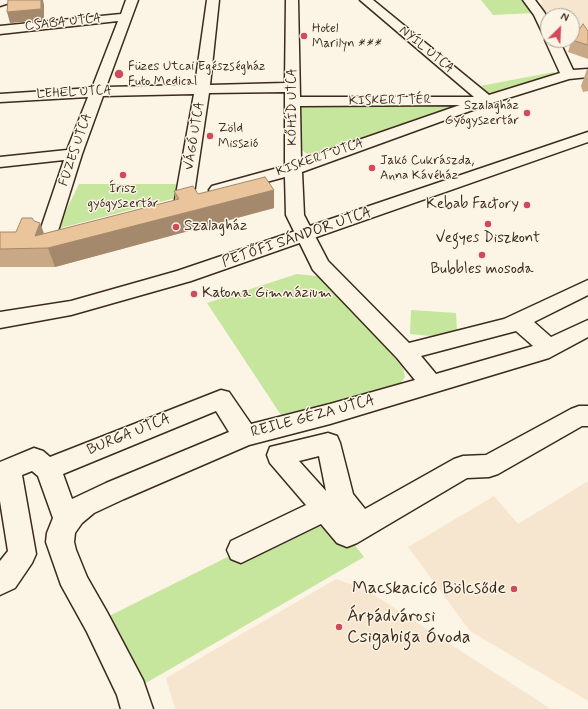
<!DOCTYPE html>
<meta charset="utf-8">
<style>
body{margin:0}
#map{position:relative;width:588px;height:709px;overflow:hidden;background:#fcf5e5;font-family:Mynerve,sans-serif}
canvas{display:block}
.north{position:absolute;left:540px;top:8px;width:40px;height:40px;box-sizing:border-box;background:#fcf5e5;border:1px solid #afa495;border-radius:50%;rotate:24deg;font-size:11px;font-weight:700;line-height:16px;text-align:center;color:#3b2a1e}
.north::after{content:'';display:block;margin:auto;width:14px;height:18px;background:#d1495b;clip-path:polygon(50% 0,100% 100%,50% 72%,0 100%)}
</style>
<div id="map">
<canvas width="588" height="709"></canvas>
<div class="north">N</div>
</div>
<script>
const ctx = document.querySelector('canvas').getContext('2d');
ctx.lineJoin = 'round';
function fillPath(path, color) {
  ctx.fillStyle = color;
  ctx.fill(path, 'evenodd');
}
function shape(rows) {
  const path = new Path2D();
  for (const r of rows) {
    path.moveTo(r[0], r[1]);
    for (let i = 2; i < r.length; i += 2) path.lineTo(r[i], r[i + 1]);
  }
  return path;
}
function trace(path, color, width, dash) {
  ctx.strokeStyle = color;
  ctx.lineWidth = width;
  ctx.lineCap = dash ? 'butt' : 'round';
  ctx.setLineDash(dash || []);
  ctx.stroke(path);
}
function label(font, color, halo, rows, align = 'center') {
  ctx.font = font + ' Mynerve,sans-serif';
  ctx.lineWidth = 3;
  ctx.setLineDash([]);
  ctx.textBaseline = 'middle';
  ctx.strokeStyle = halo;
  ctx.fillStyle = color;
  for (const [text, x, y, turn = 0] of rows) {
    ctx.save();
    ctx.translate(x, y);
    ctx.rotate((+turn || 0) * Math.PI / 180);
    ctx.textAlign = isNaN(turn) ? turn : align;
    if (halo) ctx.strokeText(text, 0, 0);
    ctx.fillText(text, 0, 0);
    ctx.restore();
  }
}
fillPath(shape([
 [541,0,588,0,588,35,581,39,572,39,572,16,548,17,539,4,543,4],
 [588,481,588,701,470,631,408,547,494,496,518,524],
 [336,579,365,589,551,709,175,709,166,678]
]), '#f7e6cf');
fillPath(shape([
 [481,0,525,0,534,13,493,15],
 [554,72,552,76,489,94,480,86],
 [470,103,311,157,302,150,300,104],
 [79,184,181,184,179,197,57,229],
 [297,274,326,277,403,368,405,377,398,387,283,418,207,303],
 [411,310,456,313,457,331,431,336,410,334],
 [326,508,364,557,132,691,97,622]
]), '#c6e59d');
const minor = shape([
 [126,0,138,0,106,87,195,85,207,0,219,0,210,85,285,83,286,0,298,0,300,97,474,97,360,0,373,0,489,95,560,73,545,40,547,37,548,40,559,40,573,70,588,69,588,77,569,79,492,103,302,172,304,215,328,261,409,343,504,319,588,280,588,295,534,322,551,337,588,320,588,337,549,358,330,424,249,445,124,499,94,513,82,523,75,533,74,542,76,550,87,577,107,612,143,680,153,709,121,709,117,695,87,632,61,585,46,542,47,533,53,518,38,476,32,471,22,475,36,554,32,563,15,588,0,595,0,561,8,551,0,501,0,462,34,448,43,451,50,457,221,390,229,392,251,424,330,404,415,380,397,358,313,270,286,215,285,177,218,195,212,194,209,190,212,186,285,166,285,92,209,93,193,200,190,204,184,205,178,204,175,200,194,94,103,96,82,154,57,234,55,238,48,240,41,238,39,234,64,160,0,167,0,157,67,150,88,97,0,102,0,94,92,88,118,21,0,34,0,26,121,14,126,0],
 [460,105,301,160,300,106,460,105],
 [516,331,533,346,436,374,421,356,516,331],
 [216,411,229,432,106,483,72,499,63,474,216,411],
 [523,0,535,0,544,12,548,19,548,35,543,34,534,15,523,0],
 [579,406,588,406,588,426,582,426,498,474,489,477,467,478,357,543,347,547,337,543,321,524,241,563,231,559,227,550,231,541,306,505,270,463,267,455,270,447,328,433,337,436,340,443,353,494,365,509,454,459,463,456,486,455,571,409,579,406],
 [319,456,326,491,299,461,319,456]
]);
const tertiary = shape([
 [588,132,588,142,191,281,71,315,0,328,0,312,71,301,177,271,588,132]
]);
const primary = shape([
 [0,0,11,0,9,3,0,6,0,0]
]);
trace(minor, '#3b2a1e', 3);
trace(tertiary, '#3b2a1e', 3);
trace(primary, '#3b2a1e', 3);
fillPath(minor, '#fcf5e5');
fillPath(tertiary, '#fcf5e5');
fillPath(primary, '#fcf5e5');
fillPath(shape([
 [588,31,588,59,568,52,572,39],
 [587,69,588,69,588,91,583,92,581,86],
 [274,190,274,208,55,267,0,267,0,232,44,234,176,200,174,191,198,194]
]), '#c9a985');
fillPath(shape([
 [41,0,43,0,44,5,44,20,10,23,7,12],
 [274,190,274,208,55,267,48,248],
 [40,223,47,241,35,236]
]), '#a4896c');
const building = shape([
 [8,0,41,0,41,9,7,12,8,0],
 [583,24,588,31,588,45,572,40,583,24],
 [265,177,274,190,48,248,0,249,0,232,16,232,22,218,32,218,34,221,40,223,35,236,179,199,174,191,193,186,198,194,265,177]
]);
fillPath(building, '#eac49b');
trace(building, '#a4896c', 1);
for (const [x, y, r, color] of [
 [304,36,4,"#d1495b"],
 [119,74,5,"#d1495b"],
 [527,113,4,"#d1495b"],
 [210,136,4,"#d1495b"],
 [372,168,4,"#d1495b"],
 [123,175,4,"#d1495b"],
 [527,205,4,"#d1495b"],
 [488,224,4,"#d1495b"],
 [176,227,4,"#d1495b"],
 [482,255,4,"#d1495b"],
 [194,294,4,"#d1495b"],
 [514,589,4,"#d1495b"],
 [339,627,4,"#d1495b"]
]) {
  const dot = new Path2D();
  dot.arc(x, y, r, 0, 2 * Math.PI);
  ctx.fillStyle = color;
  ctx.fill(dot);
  trace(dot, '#fcf5e5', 1.5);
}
label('13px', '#3b2a1e', '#fcf5e5', [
 ["CSABA UTCA",63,23,-6],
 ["NYÍL UTCA",426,50,39],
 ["LEHEL UTCA",74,93,-3],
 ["KISKERT TÉR",390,101,-1],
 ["KŐHÍD UTCA",293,107,-90],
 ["VÁGÓ UTCA",195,136,-81],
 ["FÜZES UTCA",76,150,-71],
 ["KISKERT UTCA",320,158,-19]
]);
label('13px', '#3b2a1e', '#fcf5e5', [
 ["Hotel",312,29],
 ["Marilyn ***",312,44],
 ["Füzes Utcai Egészségház",128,67],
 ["Futo Medical",128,82],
 ["Szalagház",519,106,"right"],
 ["Gyógyszertár",519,121,"right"],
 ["Zöld",218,129],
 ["Misszió",218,144],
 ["Jakó Cukrászda,",380,161],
 ["Anna Kávéház",380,176],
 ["Írisz",123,189,"center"],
 ["gyógyszertár",123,204,"center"]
], 'left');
label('15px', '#3b2a1e', '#fcf5e5', [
 ["Kebab Factory",519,205,"right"],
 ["Szalagház",184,227],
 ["Vegyes Diszkont",488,239,"center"],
 ["Bubbles mosoda",482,270,"center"],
 ["Katona Gimnázium",202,294]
], 'left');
label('15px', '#3b2a1e', '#fcf5e5', [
 ["PETŐFI SÁNDOR UTCA",297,238,-19],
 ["REILE GÉZA UTCA",313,417,-15],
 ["BURGA UTCA",129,435,-22]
]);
label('18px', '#3b2a1e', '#fcf5e5', [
 ["Macskacicó Bölcsőde",506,589],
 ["Árpádvárosi",347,617,"left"],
 ["Csigabiga Óvoda",347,638,"left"]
], 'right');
</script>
